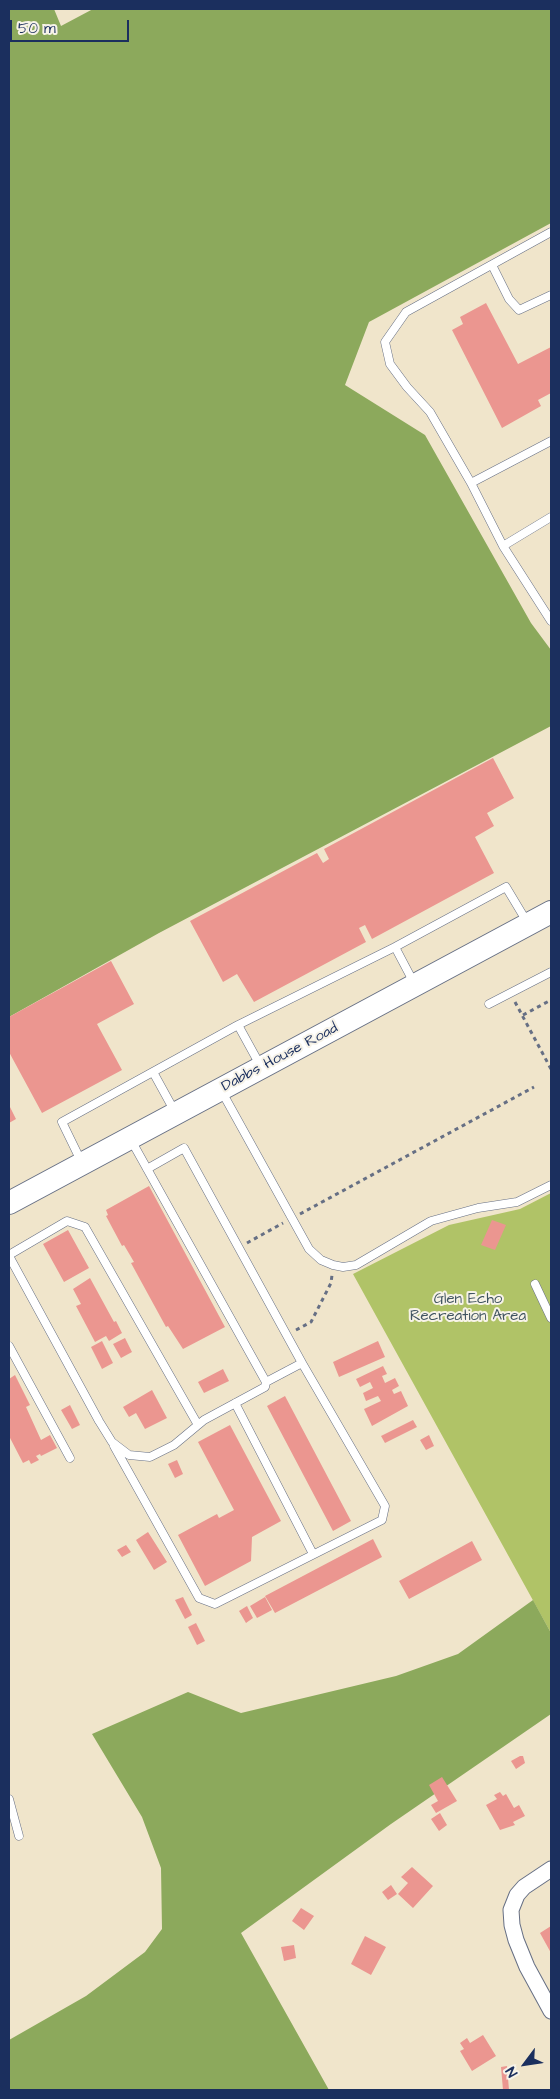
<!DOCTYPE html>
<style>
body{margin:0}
#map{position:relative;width:560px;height:2099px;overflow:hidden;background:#f0e5cb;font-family:"Architects Daughter",sans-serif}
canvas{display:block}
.frame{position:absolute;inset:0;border:10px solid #1b2f5e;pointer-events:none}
.north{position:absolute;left:500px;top:2039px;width:50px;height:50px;-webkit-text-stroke:4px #f7f3e8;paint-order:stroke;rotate:239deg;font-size:14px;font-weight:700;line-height:20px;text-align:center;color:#1b2f5e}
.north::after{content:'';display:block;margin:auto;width:18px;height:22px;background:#1b2f5e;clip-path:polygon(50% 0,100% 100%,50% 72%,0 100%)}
.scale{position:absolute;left:10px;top:20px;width:119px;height:22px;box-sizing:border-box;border:2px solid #1b2f5e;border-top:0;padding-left:6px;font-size:15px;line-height:18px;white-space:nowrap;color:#1b2f5e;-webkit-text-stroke:4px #f7f3e8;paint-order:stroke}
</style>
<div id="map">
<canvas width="560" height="2099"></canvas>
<div class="frame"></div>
<div class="north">N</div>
<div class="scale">50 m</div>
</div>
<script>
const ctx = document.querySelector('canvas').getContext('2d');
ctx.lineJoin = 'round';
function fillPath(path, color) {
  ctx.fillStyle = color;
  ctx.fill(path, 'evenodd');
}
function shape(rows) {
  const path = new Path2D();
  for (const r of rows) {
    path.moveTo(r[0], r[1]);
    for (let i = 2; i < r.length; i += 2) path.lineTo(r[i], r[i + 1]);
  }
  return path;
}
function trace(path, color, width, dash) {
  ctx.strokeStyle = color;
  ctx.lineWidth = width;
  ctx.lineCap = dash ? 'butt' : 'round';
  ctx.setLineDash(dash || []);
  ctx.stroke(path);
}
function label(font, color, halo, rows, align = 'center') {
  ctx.font = font + ' "Architects Daughter",sans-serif';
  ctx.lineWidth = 4;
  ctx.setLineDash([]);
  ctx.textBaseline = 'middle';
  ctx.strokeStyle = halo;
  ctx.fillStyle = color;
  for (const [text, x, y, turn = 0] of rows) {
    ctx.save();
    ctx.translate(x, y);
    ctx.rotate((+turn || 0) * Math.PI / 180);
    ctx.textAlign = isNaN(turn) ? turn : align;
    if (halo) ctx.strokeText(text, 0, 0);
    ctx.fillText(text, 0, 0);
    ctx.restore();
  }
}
fillPath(shape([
 [551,1193,551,1633,353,1274,449,1225,520,1209]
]), '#b0c367');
fillPath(shape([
 [9,9,54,9,61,26,93,9,551,9,551,223,369,322,345,385,425,435,531,623,551,650,551,726,159,933,9,1017],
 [533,1600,551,1633,551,1714,391,1824,241,1933,329,2090,9,2090,9,2040,86,1996,145,1952,162,1929,161,1868,142,1817,92,1734,188,1692,241,1713,396,1676,458,1654]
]), '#8ca95c');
fillPath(shape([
 [486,303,518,364,551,347,551,393,538,400,541,406,502,428,452,330,463,324,460,317],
 [493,758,514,798,487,813,494,826,475,837,494,873,372,939,365,925,359,928,366,942,254,1002,237,974,223,982,190,921,317,853,323,863,329,859,324,849],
 [111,961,134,1004,97,1024,122,1070,42,1113,9,1052,9,1017],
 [9,1105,16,1119,9,1123],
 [149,1186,225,1327,183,1349,168,1326,166,1327,131,1263,134,1262,124,1245,122,1246,106,1216,108,1215,106,1210],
 [492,1220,506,1225,495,1250,481,1245],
 [68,1230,89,1268,64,1282,43,1244],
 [90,1278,114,1322,116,1321,122,1333,109,1341,106,1336,95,1342,76,1306,81,1304,73,1289],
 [125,1338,132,1352,121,1358,113,1344],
 [102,1341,113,1363,102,1369,91,1347],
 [378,1341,385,1357,339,1377,333,1362],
 [383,1366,387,1374,382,1376,385,1383,395,1378,399,1386,392,1390,394,1394,401,1391,408,1406,372,1426,364,1409,381,1401,378,1396,366,1401,363,1393,373,1388,370,1382,360,1387,356,1379],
 [223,1369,229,1381,204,1393,198,1382],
 [15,1375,30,1405,26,1407,41,1440,50,1435,57,1448,41,1456,40,1454,36,1456,39,1460,31,1464,29,1460,23,1463,9,1436,9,1379],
 [152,1390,167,1418,145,1429,136,1413,129,1417,123,1407],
 [285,1396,351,1521,333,1531,267,1406],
 [70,1405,80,1425,72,1429,61,1410],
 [413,1420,417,1427,385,1443,381,1436],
 [230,1425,281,1521,252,1537,251,1561,205,1586,178,1535,217,1514,219,1518,234,1510,198,1442],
 [429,1435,434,1446,426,1450,420,1440],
 [177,1460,183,1474,175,1478,168,1464],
 [148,1532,167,1562,154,1570,136,1540],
 [373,1539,382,1557,275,1613,265,1596],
 [472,1541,482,1560,409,1599,399,1581],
 [126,1545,131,1552,122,1557,117,1550],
 [183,1597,192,1615,185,1619,175,1600],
 [265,1597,272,1610,257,1618,250,1606],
 [247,1606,253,1618,246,1623,239,1611],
 [196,1623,205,1641,197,1645,188,1627],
 [520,1756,523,1756,525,1763,516,1769,511,1761],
 [442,1777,457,1801,436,1813,431,1805,438,1801,429,1785],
 [500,1792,503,1796,506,1794,514,1808,519,1805,525,1816,513,1822,515,1825,500,1830,486,1805,497,1799,494,1795],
 [440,1813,447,1825,439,1831,431,1819],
 [412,1867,433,1886,413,1908,398,1894,408,1883,401,1877],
 [391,1885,397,1894,388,1900,382,1892],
 [301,1908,314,1916,304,1930,292,1921],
 [551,1926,551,1953,540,1933],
 [365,1936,386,1947,371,1975,351,1964],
 [294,1945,296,1958,284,1961,281,1947],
 [483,2035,496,2056,472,2071,460,2051,464,2049,460,2043,467,2038,470,2043],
 [507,2066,509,2090,503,2090,501,2067]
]), '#eb9690');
const lane = shape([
 [551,232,406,312,385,342,390,364,407,387,430,412,471,483,503,546,551,621],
 [492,265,509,299,519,310,551,295],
 [471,483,551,441],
 [503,546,551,517],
 [395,947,414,983],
 [489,1004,551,972],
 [260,1065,238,1025,395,947,506,887,527,922],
 [153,1072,175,1112],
 [222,1092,309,1249,321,1260,333,1265,343,1267,356,1265,431,1221,478,1208,517,1202,551,1185],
 [81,1161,62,1122,238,1025],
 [147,1169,184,1148,302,1363,266,1382],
 [9,1255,67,1221,85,1227,198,1425],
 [9,1256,99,1421,112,1442,129,1455,150,1457,174,1445,204,1420,265,1387,266,1382,131,1140],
 [535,1284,551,1318],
 [9,1346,70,1458],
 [235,1403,313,1554],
 [114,1446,199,1598,215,1604,382,1520,385,1506,302,1363],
 [9,1799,19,1836]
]);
const street = shape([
 [551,1869,524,1887,517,1895,511,1910,512,1925,516,1940,527,1967,551,2011]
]);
const secondary = shape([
 [9,1203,551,912]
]);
trace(lane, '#666f84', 9);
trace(street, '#666f84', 17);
trace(secondary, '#666f84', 24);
trace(shape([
 [515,1002,551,1069],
 [523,1015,551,1000],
 [300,1214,534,1087],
 [247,1243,283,1223],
 [296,1330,311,1322,331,1283,332,1275]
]), '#666f84', 3, [4, 4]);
trace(lane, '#fff', 8);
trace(street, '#fff', 15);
trace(secondary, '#fff', 22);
label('15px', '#1b2f5e', '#f7f3e8', [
 ["Dabbs House Road",280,1058,-28]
]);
label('15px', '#405460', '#f7f3e8', [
 ["Glen Echo",468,1300],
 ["Recreation Area",468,1317]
]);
</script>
